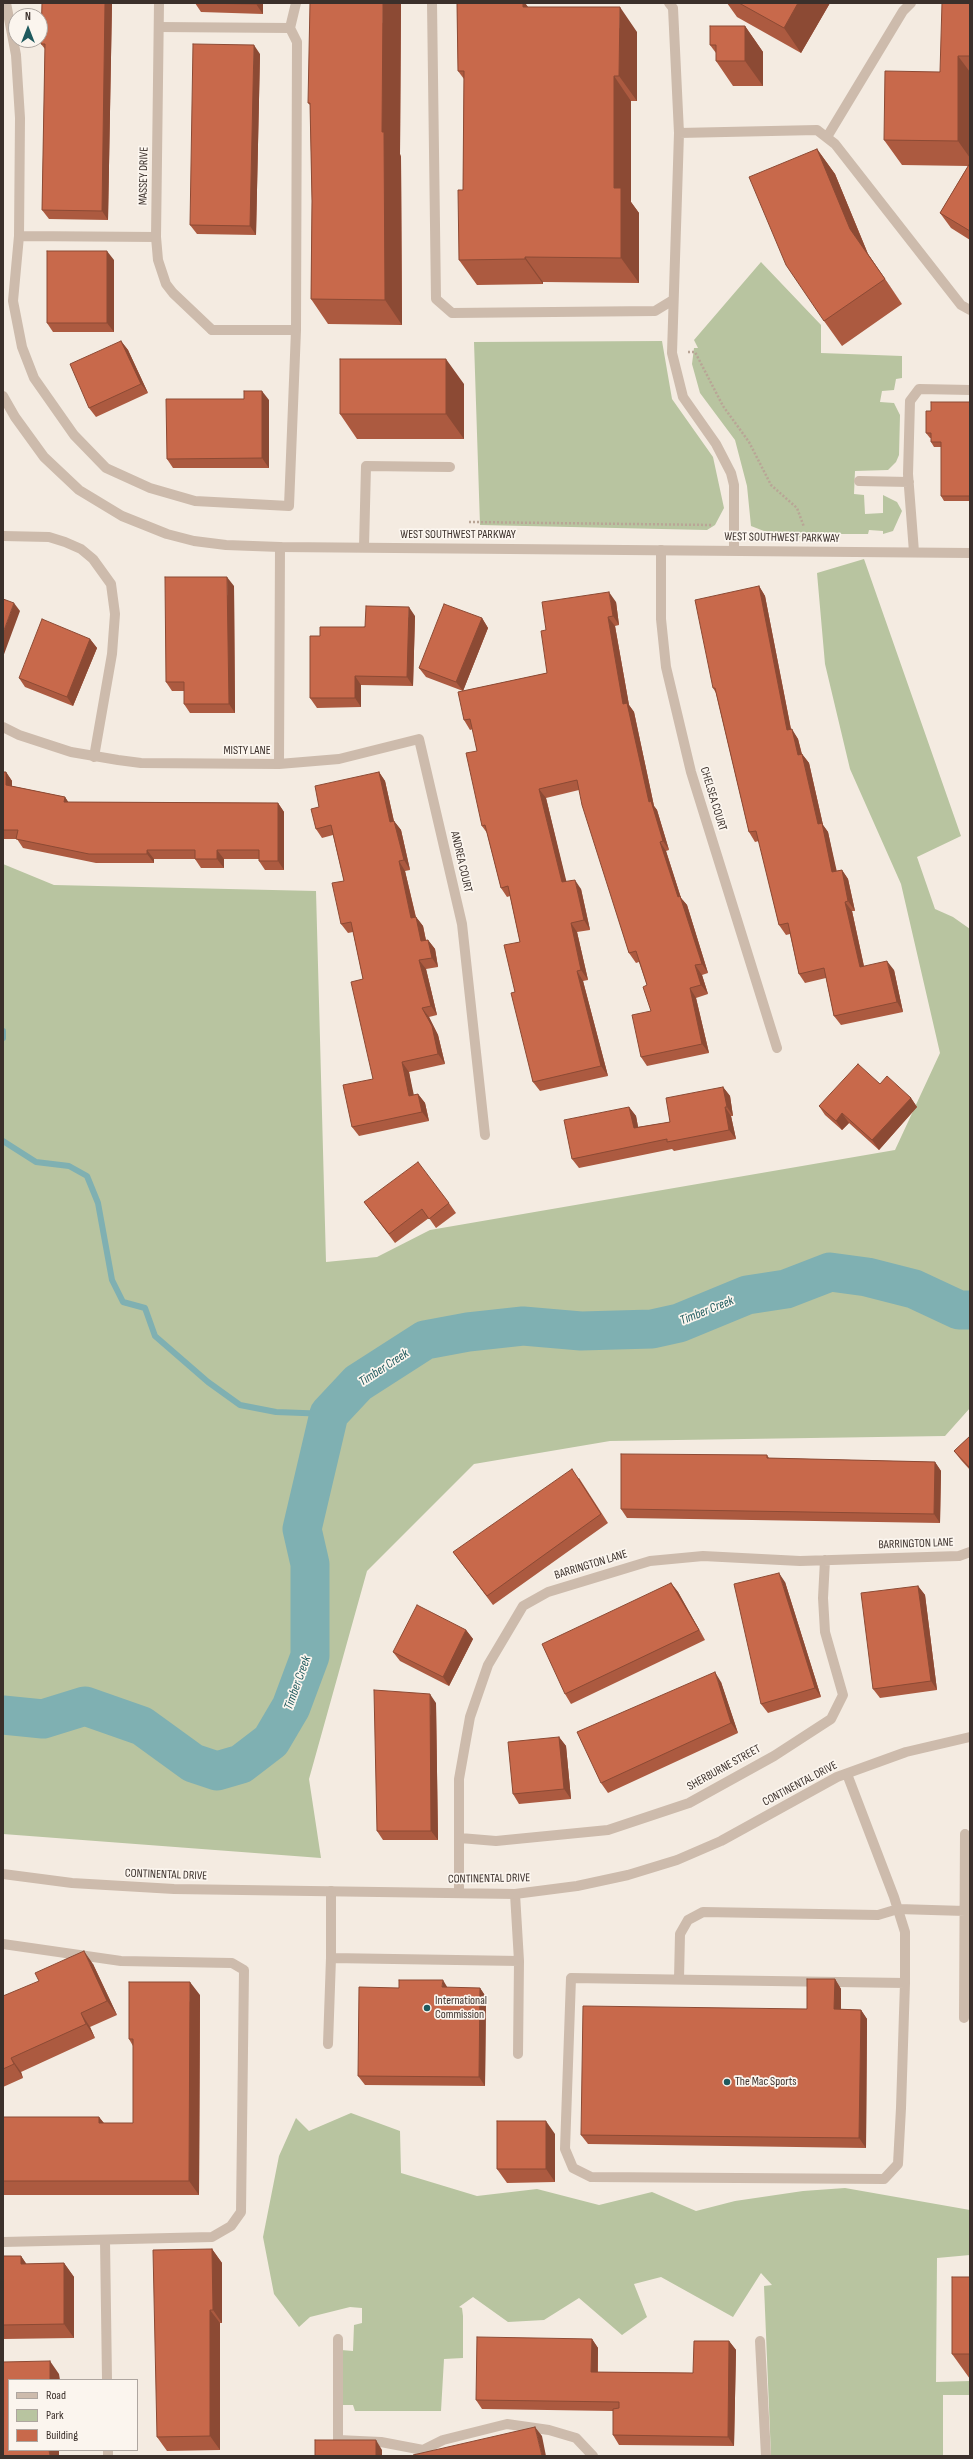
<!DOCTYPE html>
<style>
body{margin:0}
#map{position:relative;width:973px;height:2459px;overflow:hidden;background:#f4ebe1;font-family:"Sofia Sans Condensed",sans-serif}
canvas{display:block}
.frame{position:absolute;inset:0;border:4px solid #3b302b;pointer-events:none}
.legend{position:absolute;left:8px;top:2379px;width:130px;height:72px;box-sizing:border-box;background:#fbf5ee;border:1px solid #aea6a0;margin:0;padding:5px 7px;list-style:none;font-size:12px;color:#3b302b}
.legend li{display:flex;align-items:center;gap:8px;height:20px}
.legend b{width:20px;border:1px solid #aea6a0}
.north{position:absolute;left:8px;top:8px;width:40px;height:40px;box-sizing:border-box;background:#fbf5ee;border:1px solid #aea6a0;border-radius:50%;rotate:0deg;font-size:11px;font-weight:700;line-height:16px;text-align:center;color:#3b302b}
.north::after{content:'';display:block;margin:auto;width:14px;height:18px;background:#1f5a5e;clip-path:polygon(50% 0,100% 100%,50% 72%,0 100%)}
</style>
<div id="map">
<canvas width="973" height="2459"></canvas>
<div class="frame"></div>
<ul class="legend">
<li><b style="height:5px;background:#cdbbac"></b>Road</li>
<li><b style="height:11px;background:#b8c4a0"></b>Park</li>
<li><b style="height:11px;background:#c8694b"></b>Building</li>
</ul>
<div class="north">N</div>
</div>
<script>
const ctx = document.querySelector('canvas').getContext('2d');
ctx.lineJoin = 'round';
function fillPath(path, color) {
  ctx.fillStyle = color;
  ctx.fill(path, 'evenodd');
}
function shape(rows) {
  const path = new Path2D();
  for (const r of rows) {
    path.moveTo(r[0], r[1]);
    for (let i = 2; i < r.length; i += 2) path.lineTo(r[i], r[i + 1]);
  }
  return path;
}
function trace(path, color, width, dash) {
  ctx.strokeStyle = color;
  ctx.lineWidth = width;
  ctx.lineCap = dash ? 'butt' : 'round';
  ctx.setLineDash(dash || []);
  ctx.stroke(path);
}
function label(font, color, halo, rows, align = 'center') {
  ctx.font = font + ' "Sofia Sans Condensed",sans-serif';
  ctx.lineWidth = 3.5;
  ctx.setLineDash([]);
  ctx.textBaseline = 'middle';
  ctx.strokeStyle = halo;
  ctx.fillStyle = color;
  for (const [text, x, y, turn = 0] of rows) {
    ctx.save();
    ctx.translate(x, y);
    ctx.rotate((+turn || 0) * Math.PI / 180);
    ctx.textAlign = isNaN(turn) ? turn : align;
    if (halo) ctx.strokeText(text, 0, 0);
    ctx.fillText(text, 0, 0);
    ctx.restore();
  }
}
fillPath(shape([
 [761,262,821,325,821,353,902,356,902,378,896,379,894,390,882,391,880,402,894,403,900,415,899,455,896,462,888,470,855,471,854,494,864,495,865,514,883,513,883,495,897,502,902,511,893,531,883,534,883,531,869,530,868,534,803,534,798,539,797,534,769,533,751,526,747,486,735,440,700,393,692,364,694,348,698,348,694,340],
 [662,341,672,399,713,457,724,508,715,525,707,530,480,525,474,342],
 [864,559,961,836,917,857,935,909,953,917,970,929,970,1408,945,1436,610,1441,474,1464,367,1571,309,1779,321,1858,3,1834,3,864,54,885,316,891,326,1262,377,1257,430,1230,895,1150,940,1053,901,884,850,769,825,664,817,573],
 [351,2113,400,2131,401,2173,477,2196,537,2189,599,2205,652,2192,696,2211,735,2201,803,2191,845,2188,970,2210,970,2255,937,2258,936,2382,970,2381,970,2395,943,2395,943,2456,771,2456,764,2286,772,2285,761,2273,733,2317,661,2277,634,2284,647,2317,622,2335,579,2298,544,2320,508,2322,473,2297,459,2307,462,2308,463,2316,463,2358,444,2359,441,2411,355,2411,353,2405,342,2405,341,2350,353,2351,354,2325,362,2323,362,2308,350,2307,310,2317,299,2327,274,2294,263,2237,279,2156,296,2118,309,2131]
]), '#b8c4a0');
trace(shape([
 [3,1031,3,1038],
 [3,1141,36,1162,69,1166,87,1176,98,1203,112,1280,123,1302,145,1308,155,1336,208,1382,240,1405,276,1412,329,1414]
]), '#7fb0b2', 6);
trace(shape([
 [3,1715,43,1719,85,1706,142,1726,193,1763,217,1771,241,1764,271,1741,291,1707,310,1656,310,1564,302,1529,329,1414,358,1383,425,1340,468,1332,523,1326,581,1331,652,1329,679,1323,747,1295,786,1289,830,1272,867,1277,914,1289,959,1310,970,1310]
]), '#7fb0b2', 39);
trace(shape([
 [688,352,695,352,723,406,749,442,771,485,797,508,804,527],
 [469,522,712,525]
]), '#b9a596', 2.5, [2, 2]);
trace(shape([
 [6,3,16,55,20,118,19,236,156,237],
 [432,3,436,299,452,313,655,311,673,300],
 [669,3,673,8,679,133,672,353,683,397,716,444,731,473,734,485,734,550],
 [159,27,290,28,297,42,296,330,212,330],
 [290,28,296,3],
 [679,133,817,130,835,144,961,305,970,310],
 [827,137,903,11,911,3],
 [19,236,13,301,22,347,34,378,74,435,106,468,150,488,195,501,289,506,296,330],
 [859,481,909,482],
 [3,536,49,537,65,542,81,549,93,559,111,584,115,614,112,654,94,757],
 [364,547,366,466,450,467],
 [914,552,908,474,910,401,919,389,970,390],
 [847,1774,894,1897,905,1932,905,1983,904,2013,901,2108,898,2164,884,2179,591,2177,573,2168,565,2149,571,1978,905,1983],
 [331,1891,331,1958,519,1961,515,1894],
 [3,1944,121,1961,232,1963,244,1970,241,2212,231,2226,212,2237,3,2242],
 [679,1979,680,1934,688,1920,703,1912,878,1915,898,1909,965,1911],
 [964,2018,965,1834],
 [328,2044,331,1958],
 [518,2054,519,1961],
 [105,2240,107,2380],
 [338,2339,338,2440,381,2442,423,2450],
 [760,2341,766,2456],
 [108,2450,108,2456],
 [419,2456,423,2450,443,2440,507,2424,549,2430,576,2438,593,2456]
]), '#cdbbac', 10);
trace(shape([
 [159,3,156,237,158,260,166,284,173,293,212,330],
 [661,550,661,619,666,667,691,772,777,1048],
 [3,727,19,735,71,752,118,760,141,763,279,764,280,547],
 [279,764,339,759,419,739,462,924,485,1135],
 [460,1838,496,1841,608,1830,689,1803,774,1756,831,1719,843,1695,825,1632,823,1598,825,1560],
 [3,1874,72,1883,174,1889,515,1894,577,1886,628,1875,677,1860,721,1841,837,1777,906,1752,970,1737],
 [459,1893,459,1779,470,1717,488,1665,523,1606,548,1592,650,1561,703,1556,800,1561,959,1556,970,1552]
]), '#cdbbac', 10);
trace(shape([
 [3,396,15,417,44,457,79,490,122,516,167,534,194,541,226,545,280,547,970,553]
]), '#cdbbac', 10);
fillPath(shape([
 [29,3,112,3,108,220,49,219,42,210,45,49,41,44,42,4],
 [195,3,263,3,263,14,201,12],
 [401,3,400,154,401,157,402,325,328,324,311,299,312,201,310,105,308,103],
 [457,3,525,3,528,7,637,32,637,101,631,101,631,202,639,213,639,283,543,282,543,284,477,285,459,260,463,190,464,79,458,71],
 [727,3,830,3,801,53,737,17],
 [970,3,970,240,951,228,940,213,968,166,902,165,884,140,940,72],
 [745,26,763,52,763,86,733,86,716,61,716,53,710,45],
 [260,54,256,235,197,234,190,225],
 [817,149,835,174,868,254,902,304,842,346,824,321],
 [114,260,114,332,53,332,47,323],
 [121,341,128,350,148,393,96,417,89,408],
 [464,384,464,439,357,439,340,414],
 [244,399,269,400,269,468,173,468,167,459],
 [970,402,970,501,944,501,941,496,941,447,934,447,931,442,931,438,930,438,926,433,931,411],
 [234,586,235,713,190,713,184,704,184,691,172,691,166,682],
 [759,586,765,596,791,729,798,739,802,754,809,763,823,825,828,832,836,871,842,870,848,879,855,911,852,911,864,966,894,970,903,1012,841,1025,834,1016,826,978,805,983,799,974,790,934,786,935,779,925,759,841,755,842,749,832,716,693,713,688],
 [616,602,619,625,615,626,629,705,634,712,654,806,657,810,669,850,666,851,681,898,687,905,708,973,702,975,708,994,696,998,709,1053,647,1066,641,1057,651,1011,647,985,639,962,636,963,629,953,579,790,546,798,566,882,581,889,590,930,577,932,588,980,583,981,608,1076,540,1091,533,1082,515,992,520,942,510,896,507,897,501,888,487,833,482,826,477,751,473,729,470,730,464,720,463,691,426,677,419,668,482,618,488,628,463,691,547,673,546,630],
 [415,616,413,686,361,685,361,707,317,708,310,698,320,636],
 [90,639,97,648,73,706,25,687,19,678],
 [3,772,6,772,12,781,12,786,65,797,68,802,278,803,284,812,284,870,265,870,259,861,259,859,224,859,224,868,201,868,195,859,154,859,154,863,96,863,23,848,17,839,3,839],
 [379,772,385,781,394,821,401,830,410,870,405,871,416,917,423,926,426,940,428,940,435,949,438,967,426,969,437,1015,429,1017,438,1035,445,1064,409,1072,413,1095,418,1094,425,1103,429,1121,359,1136,352,1127,373,1079,363,979,353,932,348,933,341,924,344,881,333,835,322,838,316,829,319,807],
 [880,1084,911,1098,917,1107,879,1150,849,1123,842,1130,825,1115,819,1106],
 [723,1087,730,1096,733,1116,731,1116,736,1139,674,1151,672,1149,579,1168,572,1159,629,1107,636,1116,638,1127,670,1122],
 [364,1202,449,1203,456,1213,436,1228,429,1218,395,1243],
 [970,1436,970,1470,961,1460,954,1451],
 [767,1455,769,1458,935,1462,941,1471,940,1523,627,1518,621,1509],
 [579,1478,608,1523,493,1605,453,1552],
 [785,1582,821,1697,768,1713,761,1704],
 [671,1583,678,1592,705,1640,571,1704,565,1694],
 [918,1586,925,1595,937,1690,880,1698,873,1689],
 [466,1630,473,1639,449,1686,400,1661,393,1652],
 [721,1682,738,1733,608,1793,601,1783],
 [436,1703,438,1840,383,1840,377,1831],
 [559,1737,566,1746,571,1799,519,1804,513,1794],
 [93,1964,117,2015,90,2027,95,2038,21,2072,23,2078,3,2087,3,1996],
 [835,1979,841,1989,841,2009,861,2010,867,2019,866,2148,588,2144,581,2135,807,2009],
 [399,1988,480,1988,486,1997,485,2086,365,2085,358,2076],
 [200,1995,199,2195,3,2195,3,2117,99,2117,104,2123,133,2123,133,2046,129,2039],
 [555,2134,555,2182,507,2183,497,2169],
 [212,2249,222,2263,222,2323,220,2323,220,2450,167,2451,157,2437],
 [3,2256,21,2256,26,2264,64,2263,74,2277,74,2338,3,2339],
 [970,2277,970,2379,952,2354],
 [592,2339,598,2348,598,2372,693,2373,729,2341,736,2350,734,2446,619,2445,613,2435,613,2411,482,2409,476,2400]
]), '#ac5a40');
fillPath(shape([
 [105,3,112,3,108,220,102,211],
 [256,3,263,3,263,14,256,4],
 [383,3,401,3,400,154,401,157,402,325,385,300,382,132],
 [523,3,525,3,541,25,523,7],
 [798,3,830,3,801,53,784,28],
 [620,7,637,32,637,101,619,76],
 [745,26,763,52,763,86,745,61],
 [254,45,260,54,256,235,250,226],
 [958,56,970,72,970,158,958,141],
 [614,76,631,101,631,202,639,213,639,283,621,258,614,188],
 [817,149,835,174,868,254,902,304,850,229],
 [107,251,114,260,114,332,107,323],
 [525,257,543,282,543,284,525,259],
 [121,341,128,350,148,393,141,384],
 [446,359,464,384,464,439,446,414],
 [262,391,269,400,269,468,262,458],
 [227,577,234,586,235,713,229,704],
 [759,586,765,596,793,740,787,730],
 [609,592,616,602,619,625,613,616],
 [14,603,20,611,3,657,3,633],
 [409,607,415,616,413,686,407,677],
 [608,617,615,626,629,705,634,712,654,806,657,810,669,850,663,841,649,802,623,704],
 [482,618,488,628,463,691,456,682],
 [90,639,97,648,73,706,67,697],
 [355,676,361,685,361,707,355,698],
 [792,729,798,739,804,764,798,755],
 [802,754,809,763,823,825,828,832,839,881,832,872,818,824],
 [6,772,12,781,12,794,6,785],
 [379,772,385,781,396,831,390,822],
 [539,789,546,798,569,892,562,882],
 [65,797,71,806,64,802],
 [278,803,284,812,284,870,278,861],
 [394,821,401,830,410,870,404,860],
 [660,842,666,851,681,898,687,905,708,973,702,964,678,897],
 [147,850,154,859,154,863,147,854],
 [217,850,224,859,224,868,217,859],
 [399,861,405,871,418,927,411,918],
 [842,870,848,879,855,911,848,901],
 [575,880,581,889,590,930,584,920],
 [845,902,852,911,866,976,860,967],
 [416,917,423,926,428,951,421,941],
 [571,923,577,932,588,980,581,970],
 [428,940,435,949,438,967,432,958],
 [419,960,426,969,437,1015,431,1006],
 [887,961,894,970,903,1012,897,1002],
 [695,965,702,975,708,994,701,985],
 [577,971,583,981,608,1076,601,1066],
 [690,988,696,998,709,1053,702,1044],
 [422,1008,429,1017,438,1035,445,1064,438,1054],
 [402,1062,409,1072,416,1105,409,1096],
 [723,1087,730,1096,733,1116,727,1107],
 [418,1094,425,1103,429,1121,422,1112],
 [911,1098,917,1107,879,1150,872,1140],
 [629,1107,636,1116,640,1137,634,1128],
 [725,1107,731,1116,736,1139,729,1130],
 [842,1113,849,1123,842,1130,836,1121],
 [935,1462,941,1471,940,1523,934,1514],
 [779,1573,785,1582,821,1697,815,1688],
 [671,1583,678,1592,705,1640,699,1630],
 [918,1586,925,1595,937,1690,931,1681],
 [466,1630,473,1639,449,1686,443,1677],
 [715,1672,721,1682,738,1733,731,1723],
 [430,1694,436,1703,438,1840,431,1831],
 [559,1737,566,1746,571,1799,564,1789],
 [84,1951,93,1964,117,2015,107,2001],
 [835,1979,841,1989,841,2019,834,2009],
 [443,1980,449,1990,442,1987],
 [190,1982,200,1995,199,2195,189,2181],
 [480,1988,486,1997,485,2086,479,2077],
 [861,2010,867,2019,866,2148,859,2138],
 [81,2013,90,2027,95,2038,86,2024],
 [11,2058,21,2072,23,2078,14,2064],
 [99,2117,109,2130,99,2123],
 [546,2121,555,2134,555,2182,546,2169],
 [212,2249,222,2263,222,2323,213,2310],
 [21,2256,30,2269,21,2264],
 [64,2263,74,2277,74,2338,64,2324],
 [210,2310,220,2323,220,2450,210,2436],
 [592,2339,598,2348,597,2381,591,2372],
 [729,2341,736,2350,734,2446,728,2437],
 [50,2361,59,2374,60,2380,50,2380],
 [535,2427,542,2436,546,2456,542,2456],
 [376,2440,382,2450,382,2456,376,2456],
 [49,2450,59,2450,59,2456,50,2456]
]), '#8c4a34');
const building = shape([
 [42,3,105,3,102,211,42,210,45,44,41,44,42,3],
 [195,3,256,3,256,4,195,3],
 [310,3,383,3,382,132,384,132,385,300,311,299,312,201,310,103,308,103,310,3],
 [457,3,523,3,523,7,620,7,619,76,614,76,614,188,621,188,621,258,525,257,525,259,459,260,458,190,463,190,464,71,458,71,457,3],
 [739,3,798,3,784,28,739,3],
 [942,3,970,3,970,56,958,56,958,141,884,140,885,71,940,72,942,3],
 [710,26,745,26,745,61,716,61,716,45,710,45,710,26],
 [193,44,254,45,250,226,190,225,193,44],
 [817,149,850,229,885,279,824,321,786,265,749,177,817,149],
 [970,163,970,231,940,213,970,163],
 [47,251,107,251,107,323,47,323,47,251],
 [121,341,141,384,89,408,70,364,121,341],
 [340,359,446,359,446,414,340,414,340,359],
 [244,391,262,391,262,458,167,459,166,399,244,399,244,391],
 [931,402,970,402,970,496,941,496,941,442,931,442,931,433,926,433,926,411,931,411,931,402],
 [165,577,227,577,229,704,184,704,184,682,166,682,165,577],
 [759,586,787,730,792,729,798,755,802,754,818,824,822,823,832,872,842,870,848,901,845,902,860,967,887,961,897,1002,834,1016,824,968,799,974,788,923,779,925,756,831,749,832,715,688,713,688,695,600,759,586],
 [609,592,613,616,608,617,623,704,627,703,649,802,651,801,663,841,660,842,678,897,680,896,702,964,695,965,701,985,690,988,702,1044,641,1057,632,1015,651,1011,643,987,647,985,636,951,629,953,582,805,577,780,539,789,562,882,575,880,584,920,571,923,581,970,577,971,601,1066,533,1082,511,993,515,992,504,945,520,942,508,886,501,888,485,825,482,826,466,753,477,751,470,719,464,720,458,692,547,673,541,631,546,630,542,602,609,592],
 [3,599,14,603,3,633,3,599],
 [444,604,482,618,456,682,419,668,444,604],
 [366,606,409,607,407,677,355,676,355,698,310,698,310,636,320,636,320,627,365,627,366,606],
 [42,619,90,639,67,697,19,678,42,619],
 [3,772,6,772,6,785,65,797,64,802,278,803,278,861,259,861,259,850,217,850,217,859,195,859,195,850,147,850,147,854,89,854,16,839,18,830,3,830,3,772],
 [379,772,390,822,394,821,404,860,399,861,411,918,416,917,421,941,428,940,432,958,419,960,431,1006,422,1008,432,1026,438,1054,402,1062,409,1096,418,1094,422,1112,352,1127,343,1085,373,1079,351,982,363,979,351,922,341,924,332,883,344,881,331,825,316,829,311,809,319,807,315,786,379,772],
 [858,1064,880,1084,887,1076,911,1098,872,1140,842,1113,836,1121,819,1106,858,1064],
 [723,1087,727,1107,725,1107,729,1130,667,1142,667,1139,572,1159,564,1120,629,1107,634,1128,670,1122,666,1098,723,1087],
 [418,1162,449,1203,429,1219,422,1209,389,1234,364,1202,418,1162],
 [970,1436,970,1468,954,1451,970,1436],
 [621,1454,767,1455,767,1458,935,1462,934,1514,621,1509,621,1454],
 [572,1469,601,1514,487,1596,453,1552,572,1469],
 [779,1573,815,1688,761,1704,734,1584,779,1573],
 [671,1583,699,1630,565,1694,542,1644,671,1583],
 [918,1586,931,1681,873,1689,861,1593,918,1586],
 [417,1605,466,1630,443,1677,393,1652,417,1605],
 [715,1672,731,1723,601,1783,577,1732,715,1672],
 [374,1690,430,1694,431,1831,377,1831,374,1690],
 [559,1737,564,1789,513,1794,508,1742,559,1737],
 [84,1951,107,2001,81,2013,86,2024,11,2058,14,2064,3,2069,3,1996,39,1981,35,1973,84,1951],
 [807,1979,835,1979,834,2009,861,2010,859,2138,581,2135,583,2006,807,2009,807,1979],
 [399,1980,443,1980,442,1987,480,1988,479,2077,358,2076,359,1987,399,1988,399,1980],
 [129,1982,190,1982,189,2181,3,2181,3,2117,99,2117,99,2123,133,2123,133,2039,129,2039,129,1982],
 [497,2121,546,2121,546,2169,497,2169,497,2121],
 [212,2249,213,2310,210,2310,210,2436,157,2437,153,2250,212,2249],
 [3,2256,21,2256,21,2264,64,2263,64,2324,3,2325,3,2256],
 [952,2277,970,2277,970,2354,952,2354,952,2277],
 [477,2337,592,2339,591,2372,693,2373,694,2341,729,2341,728,2437,613,2435,613,2409,619,2408,619,2402,476,2400,477,2337],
 [50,2361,50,2380,9,2380,9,2450,49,2450,50,2456,3,2456,3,2362,50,2361],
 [535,2427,542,2456,413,2456,413,2455,535,2427],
 [315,2440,376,2440,376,2456,315,2456,315,2440]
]);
fillPath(building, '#c8694b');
trace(building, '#8c4a34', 1);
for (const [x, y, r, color] of [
 [427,2008,4,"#1f5a5e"],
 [727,2082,4,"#1f5a5e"]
]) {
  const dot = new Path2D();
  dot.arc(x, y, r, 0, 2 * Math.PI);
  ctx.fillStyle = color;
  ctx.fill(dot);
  trace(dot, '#fbf5ee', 1.5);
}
label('12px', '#3b302b', '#fbf5ee', [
 ["MASSEY DRIVE",144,176,-89],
 ["WEST SOUTHWEST PARKWAY",458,535],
 ["WEST SOUTHWEST PARKWAY",782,538,1],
 ["MISTY LANE",247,751],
 ["CHELSEA COURT",713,799,73],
 ["ANDREA COURT",461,862,77],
 ["BARRINGTON LANE",916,1544,-2],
 ["BARRINGTON LANE",591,1565,-17],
 ["SHERBURNE STREET",724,1768,-29],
 ["CONTINENTAL DRIVE",800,1784,-28],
 ["CONTINENTAL DRIVE",166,1875,2],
 ["CONTINENTAL DRIVE",489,1879,-1]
]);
label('12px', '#3b302b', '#fbf5ee', [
 ["International",435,2001],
 ["Commission",435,2015],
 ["The Mac Sports",735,2082]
], 'left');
label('italic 13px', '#1f5a5e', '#fbf5ee', [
 ["Timber Creek",707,1311,-22],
 ["Timber Creek",384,1368,-33],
 ["Timber Creek",298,1683,-70]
]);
</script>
